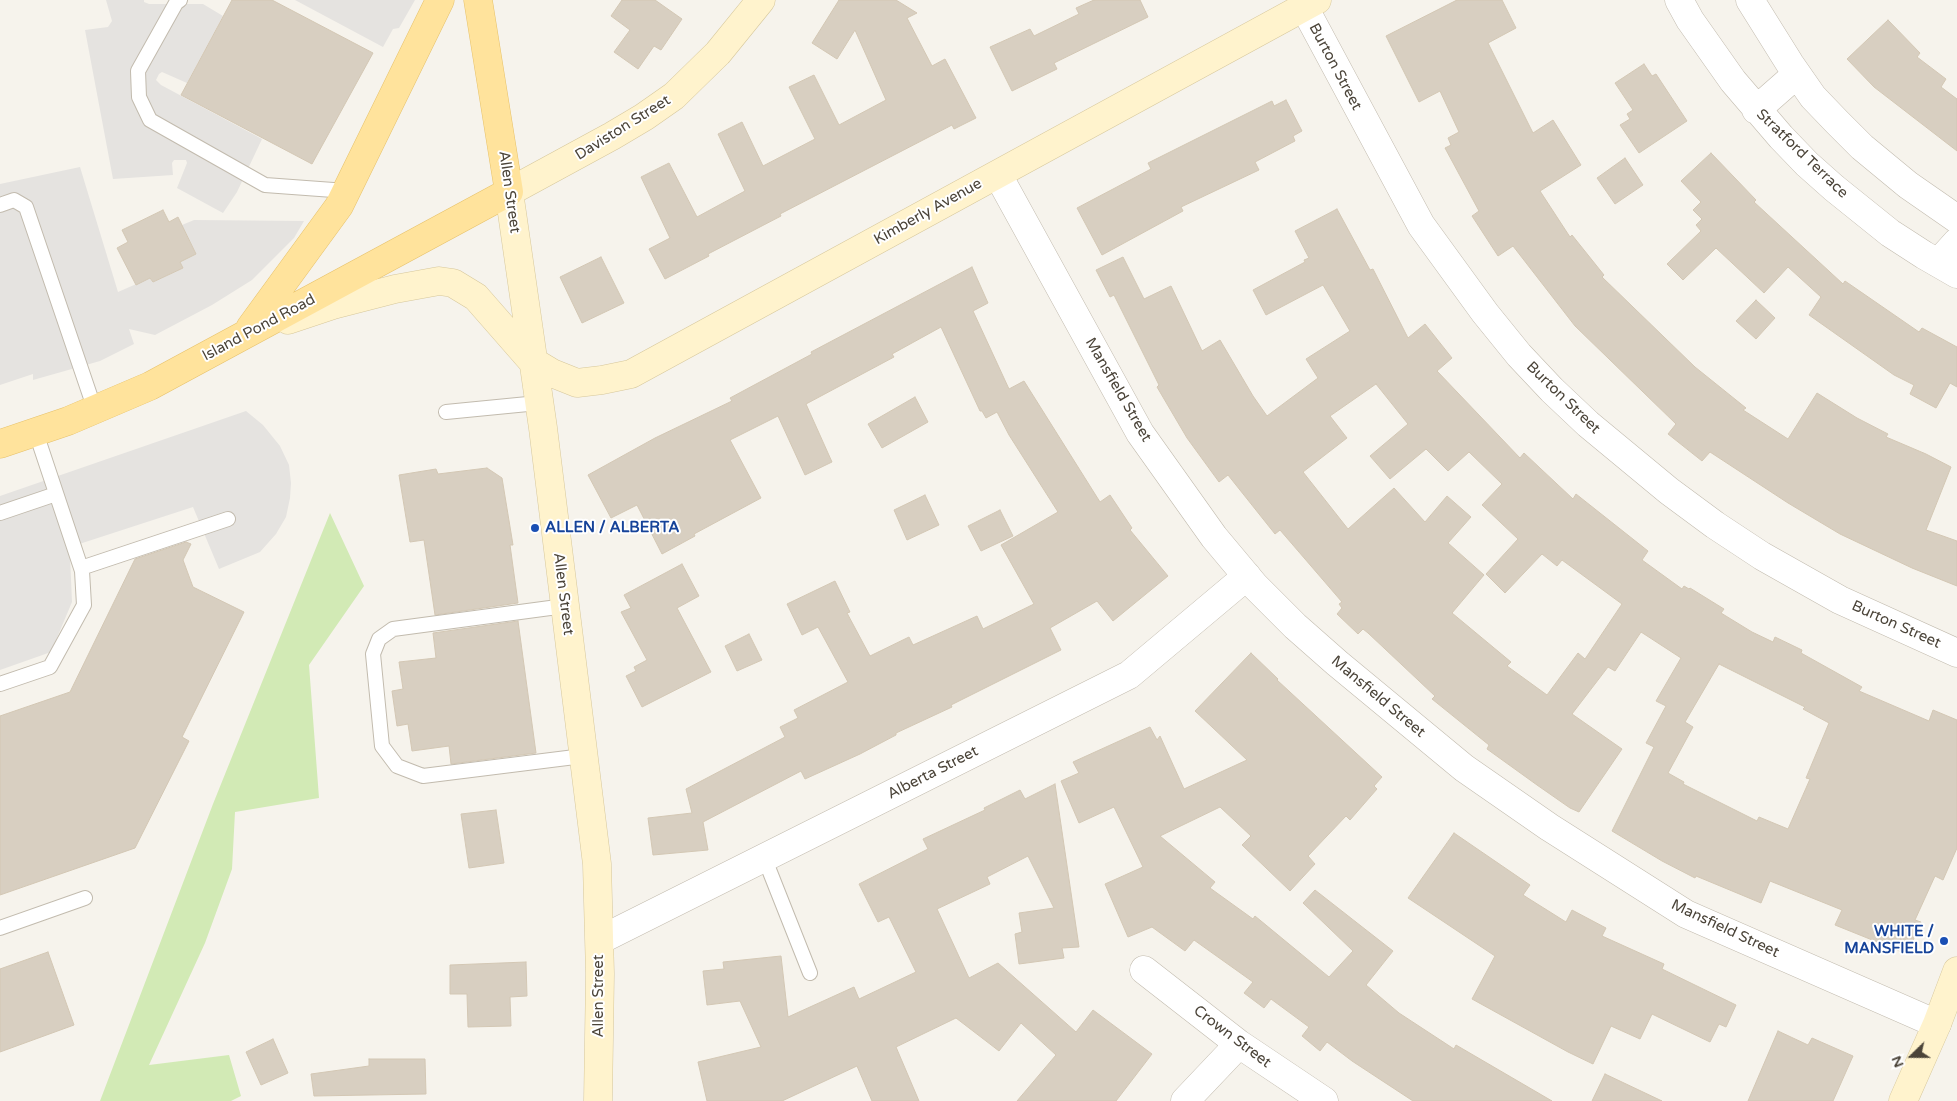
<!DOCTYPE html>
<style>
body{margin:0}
#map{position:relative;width:1957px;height:1101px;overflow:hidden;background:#f6f3ec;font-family:"Varela Round",sans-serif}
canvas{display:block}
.north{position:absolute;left:1887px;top:1031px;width:50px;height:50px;-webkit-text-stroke:4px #fff;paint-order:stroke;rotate:248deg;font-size:14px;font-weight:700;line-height:20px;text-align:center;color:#4b4439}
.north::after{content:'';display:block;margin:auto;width:18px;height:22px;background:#4b4439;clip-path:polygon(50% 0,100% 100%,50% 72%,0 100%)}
</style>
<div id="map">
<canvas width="1957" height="1101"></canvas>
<div class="north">N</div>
</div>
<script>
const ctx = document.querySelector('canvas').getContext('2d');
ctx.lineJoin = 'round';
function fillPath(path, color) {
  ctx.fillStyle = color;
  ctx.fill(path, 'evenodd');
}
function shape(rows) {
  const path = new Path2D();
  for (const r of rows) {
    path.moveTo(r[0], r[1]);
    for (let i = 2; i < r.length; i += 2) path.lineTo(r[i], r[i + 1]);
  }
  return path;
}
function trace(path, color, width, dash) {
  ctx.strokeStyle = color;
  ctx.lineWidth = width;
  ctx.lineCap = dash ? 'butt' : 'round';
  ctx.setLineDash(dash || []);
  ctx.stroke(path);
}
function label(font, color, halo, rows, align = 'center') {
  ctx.font = font + ' "Varela Round",sans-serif';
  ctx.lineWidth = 4;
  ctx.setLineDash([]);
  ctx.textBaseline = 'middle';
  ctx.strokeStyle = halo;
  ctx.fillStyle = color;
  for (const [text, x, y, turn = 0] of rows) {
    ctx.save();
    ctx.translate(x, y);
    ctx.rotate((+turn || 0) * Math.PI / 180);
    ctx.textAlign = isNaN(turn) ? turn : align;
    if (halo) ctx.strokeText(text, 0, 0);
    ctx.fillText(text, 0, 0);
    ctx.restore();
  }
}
fillPath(shape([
 [330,513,364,586,309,665,319,798,235,812,232,869,205,943,149,1065,229,1055,241,1096,231,1101,100,1101,213,804]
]), '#d2eab5');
fillPath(shape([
 [106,0,144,0,144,2,149,4,203,4,223,16,187,83,162,72,159,74,156,80,161,85,262,139,237,192,223,213,177,188,187,163,186,160,174,160,172,163,173,175,113,179,85,30,108,27,112,21],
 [295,0,415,0,399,28,393,29,383,47],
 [80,167,118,292,150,278,153,282,183,268,180,262,196,254,182,225,194,220,304,221,294,238,252,280,212,305,155,335,129,329,134,344,100,361,33,380,33,374,0,385,0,184],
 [246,411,263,425,280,446,289,465,291,483,290,498,286,517,276,534,260,552,219,569,193,507,67,548,70,556,72,602,51,652,0,670,0,496]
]), '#e5e3e0');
const building = shape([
 [232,0,272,0,373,53,312,164,181,95,232,0],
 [622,0,655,0,682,19,661,50,654,46,638,69,614,52,630,30,611,16,622,0],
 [839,0,896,0,917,13,907,18,932,66,945,59,976,118,954,129,952,125,780,214,781,216,708,254,709,256,665,279,649,249,670,238,641,177,669,163,697,217,745,191,718,134,742,122,763,166,815,139,789,87,814,75,839,125,886,100,855,30,837,59,812,43,839,0],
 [1094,0,1140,0,1148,17,1054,63,1057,69,1012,91,990,47,1030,29,1034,36,1079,14,1076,8,1094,0],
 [1457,0,1502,0,1516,28,1488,43,1533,133,1553,120,1581,165,1540,191,1570,237,1572,235,1604,275,1602,277,1695,367,1746,408,1743,410,1788,439,1817,393,1857,418,1888,434,1886,437,1926,454,1951,467,1926,530,1957,541,1957,586,1912,568,1840,534,1788,503,1710,452,1702,461,1668,434,1676,424,1575,326,1513,246,1498,256,1472,216,1479,211,1445,148,1451,145,1448,138,1459,132,1440,91,1419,102,1386,36,1457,0],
 [1888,20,1920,53,1917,57,1946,79,1941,87,1957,99,1957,151,1874,87,1847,59,1888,20],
 [1644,64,1652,76,1656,74,1687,121,1639,153,1620,125,1630,119,1627,114,1633,110,1615,83,1644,64],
 [1286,100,1302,131,1293,136,1295,141,1255,162,1259,170,1181,207,1183,211,1102,255,1077,208,1151,169,1148,163,1272,101,1274,106,1286,100],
 [1711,153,1756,200,1754,202,1843,284,1845,281,1919,332,1922,328,1957,347,1957,387,1950,383,1936,408,1910,394,1914,385,1894,375,1809,315,1821,297,1788,267,1764,293,1716,248,1683,280,1667,264,1701,231,1696,225,1702,219,1693,210,1701,202,1681,181,1711,153],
 [1625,158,1643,185,1615,204,1597,178,1625,158],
 [1337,209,1370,270,1373,269,1408,338,1425,324,1452,358,1437,371,1520,458,1524,453,1573,499,1576,494,1648,551,1642,560,1682,589,1684,586,1689,589,1690,588,1724,609,1721,613,1752,632,1773,642,1775,637,1802,650,1801,653,1862,687,1859,691,1929,721,1933,710,1957,720,1957,848,1943,880,1935,876,1915,920,1921,922,1907,954,1835,925,1842,910,1770,881,1761,903,1696,876,1695,878,1662,861,1612,831,1654,747,1646,743,1666,706,1656,701,1681,658,1641,632,1615,671,1608,667,1572,714,1622,749,1579,812,1570,808,1537,785,1487,749,1489,745,1432,699,1435,696,1368,633,1363,629,1358,634,1337,614,1342,608,1339,604,1342,602,1280,530,1275,534,1228,475,1219,482,1187,438,1157,387,1159,385,1114,295,1110,297,1096,270,1123,257,1144,299,1171,286,1202,351,1220,340,1253,396,1267,416,1318,378,1306,359,1350,331,1323,285,1266,315,1253,290,1305,262,1304,260,1309,258,1295,231,1337,209],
 [1376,384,1408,424,1370,456,1390,479,1426,449,1448,471,1469,452,1502,484,1482,505,1518,539,1486,574,1505,593,1542,554,1557,566,1562,560,1622,604,1585,659,1578,653,1547,695,1507,666,1511,662,1452,613,1484,575,1448,543,1471,517,1447,496,1425,522,1394,488,1348,529,1303,472,1347,438,1330,416,1376,384],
 [1719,664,1805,707,1803,709,1829,723,1806,778,1810,779,1788,829,1759,817,1757,821,1683,784,1684,782,1668,773,1693,727,1685,722,1719,664],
 [163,210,169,222,178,217,196,254,180,262,183,268,153,282,150,278,136,285,117,248,128,242,122,230,163,210],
 [601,257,624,303,582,323,560,277,601,257],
 [972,267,988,303,973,311,1009,389,1024,381,1100,502,1110,495,1132,528,1130,530,1168,576,1113,621,1097,601,1050,628,1061,650,951,705,952,707,896,733,896,735,860,754,805,779,801,771,703,822,708,850,653,855,648,818,692,813,686,789,785,737,780,727,798,718,794,710,848,682,818,627,802,635,787,604,835,581,850,612,847,613,870,656,909,637,913,645,977,616,983,629,1034,604,1001,545,1058,512,1009,435,997,412,986,418,982,411,980,411,941,327,892,354,894,357,806,404,832,462,805,475,778,416,730,440,761,498,694,534,695,536,662,554,637,505,611,518,588,475,655,438,732,401,730,398,812,354,811,352,972,267],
 [1756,300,1775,318,1756,339,1736,321,1756,300],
 [915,397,928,422,882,448,868,424,915,397],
 [487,468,502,478,513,545,510,545,518,603,435,615,424,540,410,542,399,475,436,469,438,474,487,468],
 [925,495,939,525,907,540,894,510,925,495],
 [1000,510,1013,536,981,551,968,526,1000,510],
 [186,542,191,544,183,560,193,587,244,612,182,737,189,741,135,848,0,895,0,716,70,692,135,559,186,542],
 [682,564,699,596,677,608,711,672,642,707,626,676,636,671,634,667,647,660,621,612,631,608,624,595,682,564],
 [518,621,536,753,451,764,449,746,412,751,408,724,397,726,392,691,403,689,399,662,436,658,433,633,518,621],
 [749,634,762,660,737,671,725,646,749,634],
 [1251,653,1278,679,1277,680,1382,777,1374,786,1377,789,1350,820,1346,816,1308,856,1315,864,1290,891,1242,845,1251,836,1220,807,1160,836,1215,882,1210,888,1253,919,1255,916,1329,977,1353,951,1303,903,1315,890,1393,951,1366,985,1399,1013,1454,1049,1456,1045,1552,1101,1413,1101,1352,1061,1327,1042,1320,1051,1302,1036,1309,1027,1271,999,1264,1008,1244,993,1253,982,1194,940,1185,951,1152,927,1128,937,1105,884,1143,867,1114,807,1079,823,1061,781,1079,773,1073,762,1150,727,1157,740,1160,736,1184,789,1247,760,1195,711,1251,653],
 [1055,784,1079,947,1062,948,1064,958,1019,964,1015,934,1022,932,1019,913,1054,908,1028,856,987,877,990,884,937,909,969,978,998,963,1076,1032,1093,1010,1152,1054,1116,1101,1017,1101,1056,1055,1021,1023,999,1051,956,1018,896,1047,919,1101,872,1101,857,1066,782,1101,707,1101,698,1062,761,1047,740,1001,707,1005,703,971,724,969,723,962,781,956,788,1017,854,987,859,999,916,972,889,917,878,922,859,884,928,849,923,839,985,810,984,808,1020,790,1025,799,1055,784],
 [496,810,504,863,469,868,461,814,496,810],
 [1454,833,1530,885,1523,895,1566,922,1572,910,1606,928,1602,936,1664,964,1662,969,1736,1005,1726,1027,1719,1024,1710,1042,1652,1014,1640,1039,1611,1026,1593,1064,1568,1052,1472,999,1495,956,1408,898,1454,833],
 [48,952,74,1025,0,1052,0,969,48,952],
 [526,962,527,996,510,997,511,1026,468,1027,467,994,450,994,450,965,526,962],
 [1778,1031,1808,1045,1812,1038,1853,1056,1833,1101,1748,1101,1778,1031],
 [273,1039,288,1073,261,1085,246,1052,273,1039],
 [369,1059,425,1059,426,1094,314,1096,311,1074,369,1066,369,1059],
 [1605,1074,1662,1101,1592,1101,1605,1074]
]);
fillPath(building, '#d8cfc1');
trace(building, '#d3c7b4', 1);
const service = shape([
 [180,0,176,3,138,71,139,97,150,120,265,185,347,191],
 [0,205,14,200,26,207,95,410],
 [446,412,538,403],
 [0,513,56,494],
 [81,568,228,519],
 [565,606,393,629,379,639,373,654,382,746,397,766,423,776,583,756],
 [0,684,50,667,84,605,82,571,36,433],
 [764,857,810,973],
 [0,928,85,898]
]);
const minor = shape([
 [1679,0,1690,20,1733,81,1781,137,1807,164,1834,188,1890,233,1924,255,1957,274],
 [1750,0,1790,64,1813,97,1837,122,1862,147,1908,185,1957,219],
 [1304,7,1421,225,1485,313,1519,355,1552,390,1588,424,1669,491,1715,525,1762,556,1840,600,1957,653],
 [1756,110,1797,74],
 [998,175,1140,433,1214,537,1255,586,1295,626,1337,663,1464,768,1549,827,1686,914,1937,1024],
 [1938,263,1957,242],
 [600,940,1129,675,1247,576],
 [1144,970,1239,1044,1324,1101],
 [1185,1101,1239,1044]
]);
const secondary = shape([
 [288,320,333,305,395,289,439,281,453,283,476,297,532,361,552,373,577,383,602,380,631,374,1317,0],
 [598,1101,600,974,597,864,543,428,509,192,612,136,644,117,674,96,718,53,761,0],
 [1903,1101,1937,1024,1957,971]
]);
const primary = shape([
 [250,328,339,206,440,0],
 [0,444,68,421,150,386,509,192,478,0]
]);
trace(service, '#c2bbae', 16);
trace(minor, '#c2bbae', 29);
trace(secondary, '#d6c79b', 29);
trace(primary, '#e6c16a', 29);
trace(service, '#fff', 14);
trace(minor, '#fff', 28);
trace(secondary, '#fff3cd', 28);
trace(primary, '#ffe39c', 28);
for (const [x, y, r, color] of [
 [535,528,5,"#1a4fb4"],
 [1944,941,5,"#1a4fb4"]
]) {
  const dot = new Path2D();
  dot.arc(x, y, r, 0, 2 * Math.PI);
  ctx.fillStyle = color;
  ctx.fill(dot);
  trace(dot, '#fff', 2);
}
label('15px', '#4b4439', '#fff', [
 ["Burton Street",1335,67,62],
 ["Daviston Street",623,128,-32],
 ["Stratford Terrace",1802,154,44],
 ["Allen Street",509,192,82],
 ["Kimberly Avenue",928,212,-29],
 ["Island Pond Road",259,328,-28],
 ["Mansfield Street",1118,390,60],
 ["Burton Street",1563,398,44],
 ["Allen Street",563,594,83],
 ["Burton Street",1896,625,24],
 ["Mansfield Street",1378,697,40],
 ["Alberta Street",933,773,-27],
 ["Mansfield Street",1725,929,25],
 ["Allen Street",599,996,-90],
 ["Crown Street",1232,1037,37]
]);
label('bold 15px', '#164399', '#fff', [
 ["ALLEN / ALBERTA",545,528],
 ["WHITE /",1934,932,"right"],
 ["MANSFIELD",1934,949,"right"]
], 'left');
</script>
